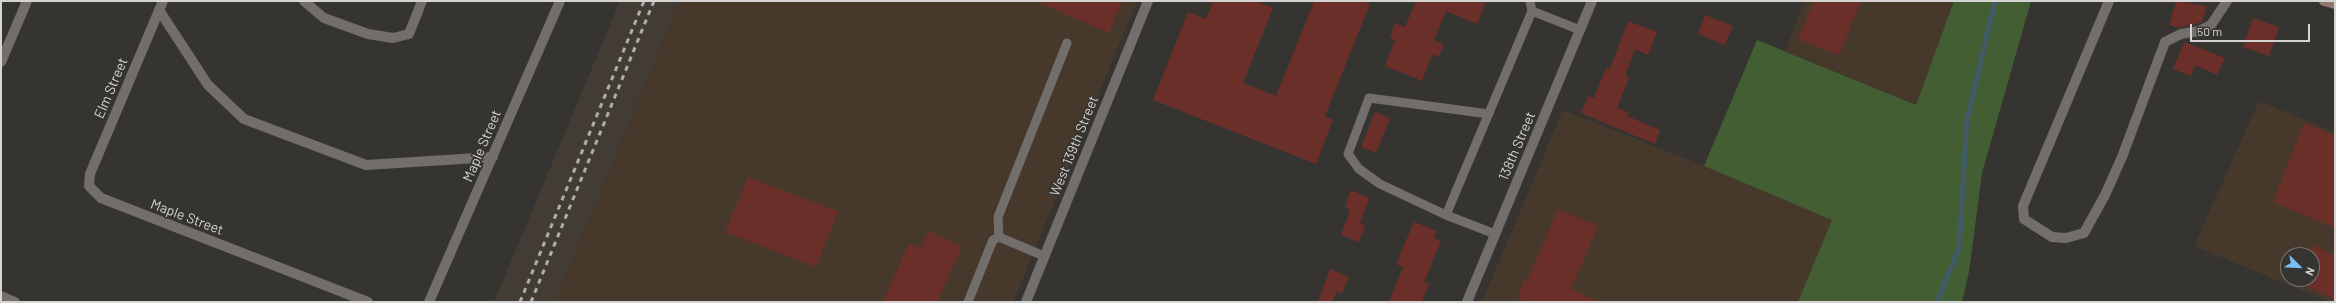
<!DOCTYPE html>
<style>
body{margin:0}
#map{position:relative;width:2336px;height:303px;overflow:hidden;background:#363431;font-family:Barlow,sans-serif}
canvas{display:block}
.frame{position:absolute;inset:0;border:2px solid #d5d4d2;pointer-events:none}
.north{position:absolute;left:2280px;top:247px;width:40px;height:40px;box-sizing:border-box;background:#363431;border:1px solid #767471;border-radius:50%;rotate:114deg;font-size:11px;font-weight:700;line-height:16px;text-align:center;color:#d5d4d2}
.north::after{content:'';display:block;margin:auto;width:14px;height:18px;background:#77bff7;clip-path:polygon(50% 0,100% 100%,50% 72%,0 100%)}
.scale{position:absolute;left:2190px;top:24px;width:120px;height:18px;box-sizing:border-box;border:2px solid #d5d4d2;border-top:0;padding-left:5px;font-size:12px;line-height:14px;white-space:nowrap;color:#d5d4d2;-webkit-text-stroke:3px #363431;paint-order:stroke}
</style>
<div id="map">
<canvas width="2336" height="303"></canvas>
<div class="frame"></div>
<div class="north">N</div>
<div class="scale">50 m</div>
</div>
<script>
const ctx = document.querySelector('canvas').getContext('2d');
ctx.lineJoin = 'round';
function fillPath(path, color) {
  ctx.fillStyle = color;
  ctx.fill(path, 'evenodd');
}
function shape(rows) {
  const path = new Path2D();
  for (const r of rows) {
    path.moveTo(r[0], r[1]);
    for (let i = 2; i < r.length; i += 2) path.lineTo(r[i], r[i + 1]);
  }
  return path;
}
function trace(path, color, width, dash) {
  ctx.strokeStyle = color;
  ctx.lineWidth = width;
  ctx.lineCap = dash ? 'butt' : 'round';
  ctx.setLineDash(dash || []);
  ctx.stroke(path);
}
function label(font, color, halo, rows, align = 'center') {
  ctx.font = font + ' Barlow,sans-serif';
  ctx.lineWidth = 3.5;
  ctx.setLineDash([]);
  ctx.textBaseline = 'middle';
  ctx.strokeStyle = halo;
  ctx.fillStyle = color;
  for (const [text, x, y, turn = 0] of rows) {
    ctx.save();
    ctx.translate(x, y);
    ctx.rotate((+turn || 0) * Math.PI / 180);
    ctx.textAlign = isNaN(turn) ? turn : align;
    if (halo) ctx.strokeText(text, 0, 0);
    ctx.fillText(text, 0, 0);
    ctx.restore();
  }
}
fillPath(shape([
 [620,1,680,1,555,302,494,302]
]), '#423c35');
fillPath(shape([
 [680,1,1137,1,1013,302,555,302],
 [1805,1,1954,1,1916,105,1785,51],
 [2259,101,2335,132,2335,302,2330,302,2194,246],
 [2288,255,2312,255,2312,279,2288,279],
 [1563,110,1704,166,1832,220,1798,302,1482,302]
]), '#46392b');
fillPath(shape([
 [1954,1,2031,1,1982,173,1969,272,1962,302,1798,302,1832,220,1704,166,1757,40,1916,105]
]), '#435e32');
trace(shape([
 [1937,302,1959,248,1967,120,1995,1]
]), '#405b66', 5);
fillPath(shape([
 [1035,1,1122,1,1109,33],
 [1213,1,1256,1,1273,8,1243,83,1276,96,1314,1,1361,1,1370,4,1325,116,1333,120,1316,164,1153,100,1188,12,1206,19],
 [1416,1,1486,1,1477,24,1446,11,1434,40,1444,44,1439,57,1432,54,1422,81,1385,66,1395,40,1390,38,1395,23,1405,27],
 [1814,1,1861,1,1839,55,1798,39],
 [2176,1,2207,6,2202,22,2179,28,2169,25],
 [1705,15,1733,26,1725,45,1698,34],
 [2253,18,2279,27,2269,56,2243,47],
 [1628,21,1657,32,1648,55,1635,49,1625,76,1629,78,1617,108,1628,112,1627,116,1660,130,1655,144,1581,113,1588,96,1594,98,1606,68,1610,69],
 [2184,42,2225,58,2217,75,2195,65,2191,76,2173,69],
 [1375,112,1390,118,1376,153,1361,147],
 [2304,123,2335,136,2335,228,2273,202],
 [748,177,838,211,816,267,725,232],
 [1351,190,1369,198,1360,223,1365,225,1359,242,1341,235,1350,210,1345,207],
 [1558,209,1598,226,1571,289,1600,302,1527,302,1517,298,1524,280,1527,281],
 [1414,222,1437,231,1434,238,1441,241,1424,282,1429,284,1422,302,1389,302,1403,267,1396,264],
 [928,231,962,246,937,302,883,302,909,243,920,248],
 [2312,245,2335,255,2335,300,2298,282,2299,279,2312,279,2312,255,2308,255],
 [1330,269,1349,277,1342,294,1337,291,1332,302,1318,302]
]), '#6b2f29');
trace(shape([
 [1532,11,1580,30],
 [1489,114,1369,98,1348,154,1359,169,1380,184,1446,215,1495,234],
 [1446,215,1532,11,1530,1],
 [999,237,998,217,1067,43],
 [968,302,993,240,999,237,1044,256]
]), '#716e6c', 9);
trace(shape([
 [163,1,90,174,89,186,101,198,368,302],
 [304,1,324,18,368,34,393,38,409,34,422,1],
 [2109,1,2023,206,2024,219,2052,237,2066,238,2084,233,2105,195,2122,157,2165,42,2181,34,2199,31,2211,25,2227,1],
 [159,10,208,85,244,119,366,165,493,157],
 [1,62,27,1],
 [1,296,15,302],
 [429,302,560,1],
 [1026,302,1148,1],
 [1467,302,1592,1]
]), '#716e6c', 10);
trace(shape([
 [2324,1,2335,4]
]), '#90756b', 10);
trace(shape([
 [520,302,644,1],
 [531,302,654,1]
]), '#aeadaa', 3, [5, 5]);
label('14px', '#d5d4d2', '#363431', [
 ["Elm Street",111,88,-67],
 ["Maple Street",482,146,-67],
 ["West 139th Street",1074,146,-68],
 ["138th Street",1517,146,-67],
 ["Maple Street",187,217,21]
]);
</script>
